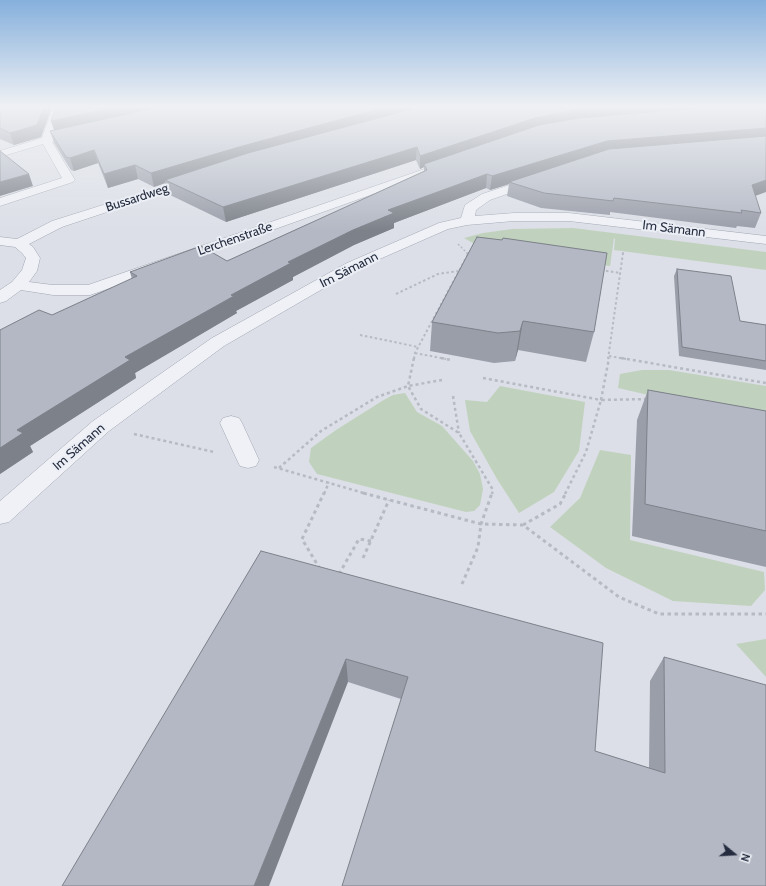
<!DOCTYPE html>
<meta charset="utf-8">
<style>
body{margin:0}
#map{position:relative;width:766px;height:886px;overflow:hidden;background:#dcdfe7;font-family:Cabin,sans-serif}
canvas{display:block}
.north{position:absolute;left:714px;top:834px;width:40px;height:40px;-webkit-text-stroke:3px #ebeff5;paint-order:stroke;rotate:108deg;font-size:11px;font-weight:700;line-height:16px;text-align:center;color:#252c3f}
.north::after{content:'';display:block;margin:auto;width:14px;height:18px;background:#252c3f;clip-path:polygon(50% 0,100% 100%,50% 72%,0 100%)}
</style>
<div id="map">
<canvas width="766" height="886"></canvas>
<div class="north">N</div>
</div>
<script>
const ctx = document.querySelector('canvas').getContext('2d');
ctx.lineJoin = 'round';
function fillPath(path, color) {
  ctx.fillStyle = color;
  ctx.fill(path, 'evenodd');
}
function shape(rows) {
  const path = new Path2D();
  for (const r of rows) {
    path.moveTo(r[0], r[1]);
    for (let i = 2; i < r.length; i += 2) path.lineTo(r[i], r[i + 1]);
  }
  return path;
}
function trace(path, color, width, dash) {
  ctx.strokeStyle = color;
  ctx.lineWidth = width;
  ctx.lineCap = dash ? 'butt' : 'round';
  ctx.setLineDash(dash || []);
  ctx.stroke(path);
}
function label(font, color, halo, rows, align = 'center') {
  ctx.font = font + ' Cabin,sans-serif';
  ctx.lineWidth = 4;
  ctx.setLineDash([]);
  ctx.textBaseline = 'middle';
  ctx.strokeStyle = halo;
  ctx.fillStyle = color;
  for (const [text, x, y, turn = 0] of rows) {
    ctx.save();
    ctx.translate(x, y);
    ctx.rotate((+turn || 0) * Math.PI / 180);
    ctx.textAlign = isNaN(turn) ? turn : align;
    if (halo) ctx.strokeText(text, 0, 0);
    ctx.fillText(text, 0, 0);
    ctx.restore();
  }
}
fillPath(shape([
 [573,228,766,252,766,270,614,250,615,239,614,238,610,266,487,251,464,238,483,233,512,229],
 [642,370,669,370,766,386,766,422,618,388,620,374],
 [500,386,585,402,579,451,554,492,519,513,497,479,470,431,465,400,487,402],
 [405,393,417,412,442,426,473,461,480,474,483,489,480,505,474,511,466,512,317,474,309,462,311,448,336,430,382,401,393,395],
 [600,450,631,455,630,540,764,572,765,590,751,606,673,601,606,568,550,527,580,498],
 [766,639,766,677,736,644]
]), '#c0d2bd');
const minor = shape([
 [53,107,62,107,53,135,82,129,87,132,85,134,52,142,75,180,73,182,0,206,0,198,62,178,43,144,0,157,0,151,42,138,53,107],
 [442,163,446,164,448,166,446,168,96,293,90,295,53,295,21,290,6,301,0,303,0,290,12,282,22,270,26,258,22,253,15,247,0,245,0,237,17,239,52,221,192,177,200,177,202,179,200,181,62,227,29,244,33,247,40,258,37,271,29,282,53,285,88,285,442,163],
 [537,176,541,178,543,180,541,182,490,200,476,210,475,216,514,213,569,213,766,236,766,244,569,221,514,221,467,225,448,229,357,269,224,346,109,431,9,522,0,524,0,501,93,421,212,338,347,263,439,223,461,218,465,205,482,194,537,176],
 [231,416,239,418,242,423,259,460,256,466,248,468,240,466,237,460,220,423,223,418,231,416]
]);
trace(minor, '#a1a6b1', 1);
trace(shape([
 [458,244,468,254],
 [623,254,623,251]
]), '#b6bac3', 1.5, [2, 2]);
trace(shape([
 [467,253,468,254],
 [601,270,620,273],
 [396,294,438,274,458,271],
 [360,335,418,347],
 [415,353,446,359],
 [609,356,626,359],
 [414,359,415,353,468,254,471,254],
 [608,359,623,253]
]), '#b6bac3', 2, [2.5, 2.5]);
trace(shape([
 [414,358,408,386,421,409,459,433,493,490,492,494],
 [441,358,451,360],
 [621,358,766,383],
 [483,378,601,400,609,358],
 [453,396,459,433],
 [134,434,214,452],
 [274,467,367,494],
 [279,468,321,431,377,397,408,386,442,380],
 [324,494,329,482],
 [565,494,586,452,601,400,647,399]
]), '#b6bac3', 2.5, [3, 3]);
trace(shape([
 [363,493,481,524,523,525,619,597,659,614,766,614],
 [523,525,560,504,566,493],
 [363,558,389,500],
 [320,569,302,539,324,493],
 [339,574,359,539,371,541],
 [462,584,478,547,481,524,492,493]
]), '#b6bac3', 3, [3.5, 3.5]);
fillPath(minor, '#eff1f6');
fillPath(shape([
 [0,107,52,107,41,137,14,145,0,139],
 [766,107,755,196,761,213,755,228,737,226,736,228,610,212,610,215,541,208,507,196,509,184,490,190,486,188,394,223,394,228,354,245,293,277,293,280,236,311,237,313,135,373,136,378,30,446,33,452,0,474,0,330,52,315,132,279,130,272,227,261,424,171,424,167,420,169,416,160,226,222,168,194,165,183,154,187,138,179,108,188,98,163,74,171,71,170,54,143,50,131,54,130],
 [477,237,594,332,586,362,518,350,515,361,494,363,430,351,432,322],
 [677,269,740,321,766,325,766,370,679,356,674,276],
 [648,390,766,411,766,567,632,536,637,420],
 [261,551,595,751,649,768,650,681,664,657,766,886,401,699,348,682]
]), '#9a9ea9');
fillPath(shape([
 [44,107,52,107,41,137,14,145,10,133],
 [117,107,172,107,55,133,51,121],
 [386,107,427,107,165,180,165,183,154,187,151,173,239,147],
 [601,107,735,107,424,164,424,167,420,169,420,156,535,118,579,109],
 [766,128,766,140,509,182,509,184,490,190,492,176,607,141],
 [417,147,416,160,226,222,223,207],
 [94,150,98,163,74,171,70,158],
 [135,165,138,179,108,188,104,174],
 [29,174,33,186,0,196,0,182],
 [487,174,486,188,394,223,394,228,354,245,293,277,293,280,236,311,237,313,135,373,136,378,30,446,33,452,0,474,0,448,17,430,125,357,288,262,388,210],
 [766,180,766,192,747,199,752,185],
 [523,321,518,350,515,361,520,331],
 [346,659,348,682,269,886,254,886]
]), '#7d8189');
const building = shape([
 [0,107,44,107,37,125,10,133,0,128,0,107],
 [56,107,117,107,51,121,56,107],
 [159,107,386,107,239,147,151,173,135,165,104,174,94,150,70,158,66,157,50,131,159,107],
 [419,107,601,107,579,109,535,118,420,156,417,147,223,207,165,180,248,153,419,107],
 [709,107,766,107,766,128,607,141,492,176,487,174,388,210,394,213,353,230,288,262,291,263,231,295,234,296,125,357,130,360,17,430,23,433,0,448,0,330,39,310,52,315,137,276,130,272,201,246,227,261,427,170,424,164,539,125,579,118,709,107],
 [766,136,766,180,752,185,761,213,741,210,742,213,614,198,613,201,544,193,509,182,609,149,766,136],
 [0,151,29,174,0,182,0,151],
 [477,237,502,240,503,238,607,253,594,332,523,321,520,331,498,333,432,322,477,237],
 [677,269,731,276,740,321,766,325,766,361,682,347,677,269],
 [648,390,766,411,766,531,645,504,648,390],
 [261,551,603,643,595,751,665,773,664,657,766,685,766,886,342,886,408,677,346,659,254,886,62,886,261,551]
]);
fillPath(building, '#b3b8c4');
trace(building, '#7d8189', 1);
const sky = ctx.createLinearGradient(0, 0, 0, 231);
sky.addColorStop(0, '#86b0dc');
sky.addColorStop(0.46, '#eff1f4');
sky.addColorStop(1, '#eff1f400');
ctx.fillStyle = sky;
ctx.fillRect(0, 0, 766, 231);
label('13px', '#252c3f', '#ebeff5', [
 ["Bussardweg",137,198,-18],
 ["Im Sämann",674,229,7],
 ["Lerchenstraße",235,239,-19],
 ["Im Sämann",349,270,-27],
 ["Im Sämann",79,447,-41]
]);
</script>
